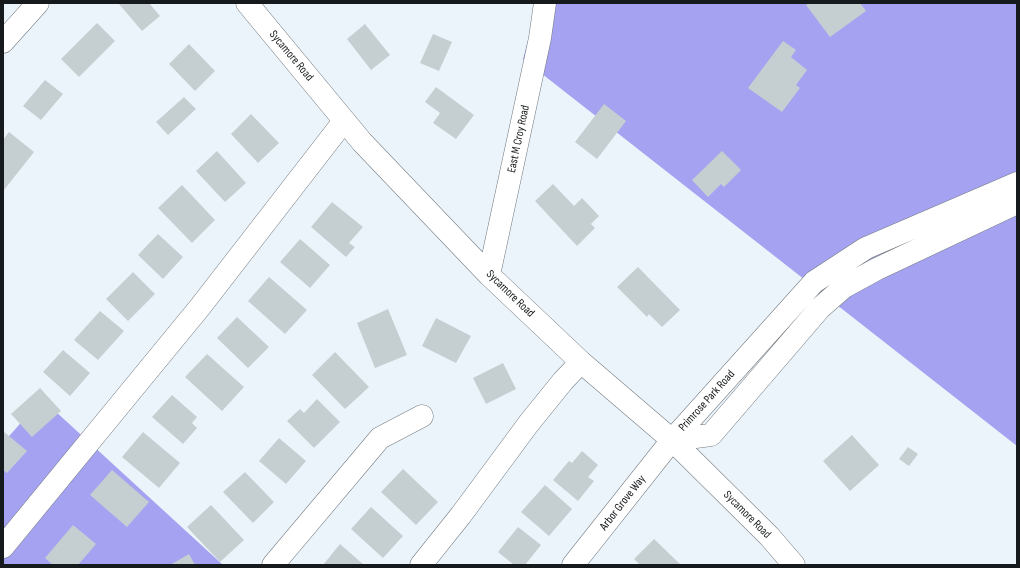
<!DOCTYPE html>
<style>
body{margin:0}
#map{position:relative;width:1020px;height:568px;overflow:hidden;background:#ecf4fb;font-family:"Sofia Sans Condensed",sans-serif}
canvas{display:block}
.frame{position:absolute;inset:0;border:4px solid #171a1c;pointer-events:none}
</style>
<div id="map">
<canvas width="1020" height="568"></canvas>
<div class="frame"></div>
</div>
<script>
const ctx = document.querySelector('canvas').getContext('2d');
ctx.lineJoin = 'round';
function fillPath(path, color) {
  ctx.fillStyle = color;
  ctx.fill(path, 'evenodd');
}
function shape(rows) {
  const path = new Path2D();
  for (const r of rows) {
    path.moveTo(r[0], r[1]);
    for (let i = 2; i < r.length; i += 2) path.lineTo(r[i], r[i + 1]);
  }
  return path;
}
function trace(path, color, width, dash) {
  ctx.strokeStyle = color;
  ctx.lineWidth = width;
  ctx.lineCap = dash ? 'butt' : 'round';
  ctx.setLineDash(dash || []);
  ctx.stroke(path);
}
function label(font, color, halo, rows, align = 'center') {
  ctx.font = font + ' "Sofia Sans Condensed",sans-serif';
  ctx.lineWidth = 3;
  ctx.setLineDash([]);
  ctx.textBaseline = 'middle';
  ctx.strokeStyle = halo;
  ctx.fillStyle = color;
  for (const [text, x, y, turn = 0] of rows) {
    ctx.save();
    ctx.translate(x, y);
    ctx.rotate((+turn || 0) * Math.PI / 180);
    ctx.textAlign = isNaN(turn) ? turn : align;
    if (halo) ctx.strokeText(text, 0, 0);
    ctx.fillText(text, 0, 0);
    ctx.restore();
  }
}
fillPath(shape([
 [539,3,1017,3,1017,446,523,59],
 [42,399,223,565,3,565,3,443]
]), '#a5a2f1');
fillPath(shape([
 [121,3,149,3,160,16,142,31,119,4],
 [809,3,860,3,866,11,830,37,806,5],
 [97,23,115,41,79,77,61,59],
 [365,24,390,55,371,70,347,39],
 [433,34,452,42,439,71,420,63],
 [783,41,796,50,791,57,807,70,796,85,800,88,782,112,748,88],
 [189,44,215,71,195,91,169,64],
 [45,80,63,94,41,120,23,106],
 [436,87,474,115,456,139,433,123,440,113,425,102],
 [184,97,196,109,168,135,156,122],
 [604,104,626,121,597,159,575,142],
 [251,114,279,143,258,163,231,134],
 [9,132,34,152,4,190,3,140],
 [217,151,246,183,225,202,196,171],
 [722,151,741,170,724,187,721,184,708,197,692,180],
 [553,184,574,206,582,198,599,216,591,224,595,228,577,246,535,201],
 [182,185,215,220,192,243,158,208],
 [332,202,363,227,349,243,355,247,346,257,311,227],
 [158,234,183,257,163,279,138,255],
 [300,239,330,265,310,288,280,262],
 [638,267,680,310,662,327,649,314,647,317,617,287],
 [133,272,155,294,128,321,106,299],
 [269,277,307,310,285,334,248,301],
 [388,309,407,355,375,368,357,323],
 [100,311,124,331,98,360,74,340],
 [237,317,269,347,248,368,217,338],
 [436,318,471,336,456,363,422,346],
 [63,350,90,373,70,396,43,372],
 [335,352,369,387,345,409,312,375],
 [207,354,244,387,222,411,185,377],
 [503,363,516,389,486,404,473,378],
 [40,388,61,411,32,437,11,414],
 [172,395,197,417,192,423,197,428,183,444,152,417],
 [317,399,340,422,314,448,287,421,300,409,304,413],
 [3,431,27,451,7,473,3,470],
 [143,432,180,463,159,488,122,457],
 [852,435,879,465,850,491,823,461],
 [279,438,306,461,286,484,259,461],
 [908,447,918,454,909,466,899,459],
 [582,451,598,465,588,477,594,481,578,501,553,480,569,461,572,463],
 [403,469,438,502,416,525,381,492],
 [112,470,149,502,127,527,90,495],
 [245,472,274,502,253,523,223,492],
 [545,485,572,509,549,536,521,512],
 [211,505,244,540,220,562,187,527],
 [371,507,403,536,383,558,351,529],
 [73,525,96,544,78,565,53,565,45,558],
 [518,527,541,545,525,565,514,565,498,552],
 [654,539,681,565,640,565,634,559],
 [340,544,364,565,323,565],
 [189,554,195,565,170,565]
]), '#c5cfd2');
const minor = shape([
 [247,3,362,142,489,275,581,362,672,440,769,536,794,565],
 [3,42,38,3],
 [489,275,540,38,545,3],
 [672,440,711,435,820,308,844,287,877,269,1017,203],
 [3,547,200,307,344,121],
 [273,565,380,438,422,416],
 [421,565,461,515,529,423,563,381,581,362],
 [573,565,672,440,814,282,866,248,1017,183]
]);
trace(minor, '#747b81', 23);
trace(minor, '#fff', 22);
label('12px', '#171a1c', '#fff', [
 ["Sycamore Road",291,56,50],
 ["East M Croy Road",519,139,-78],
 ["Sycamore Road",510,294,44],
 ["Primrose Park Road",707,401,-48],
 ["Arbor Grove Way",623,503,-52],
 ["Sycamore Road",747,515,45]
]);
</script>
